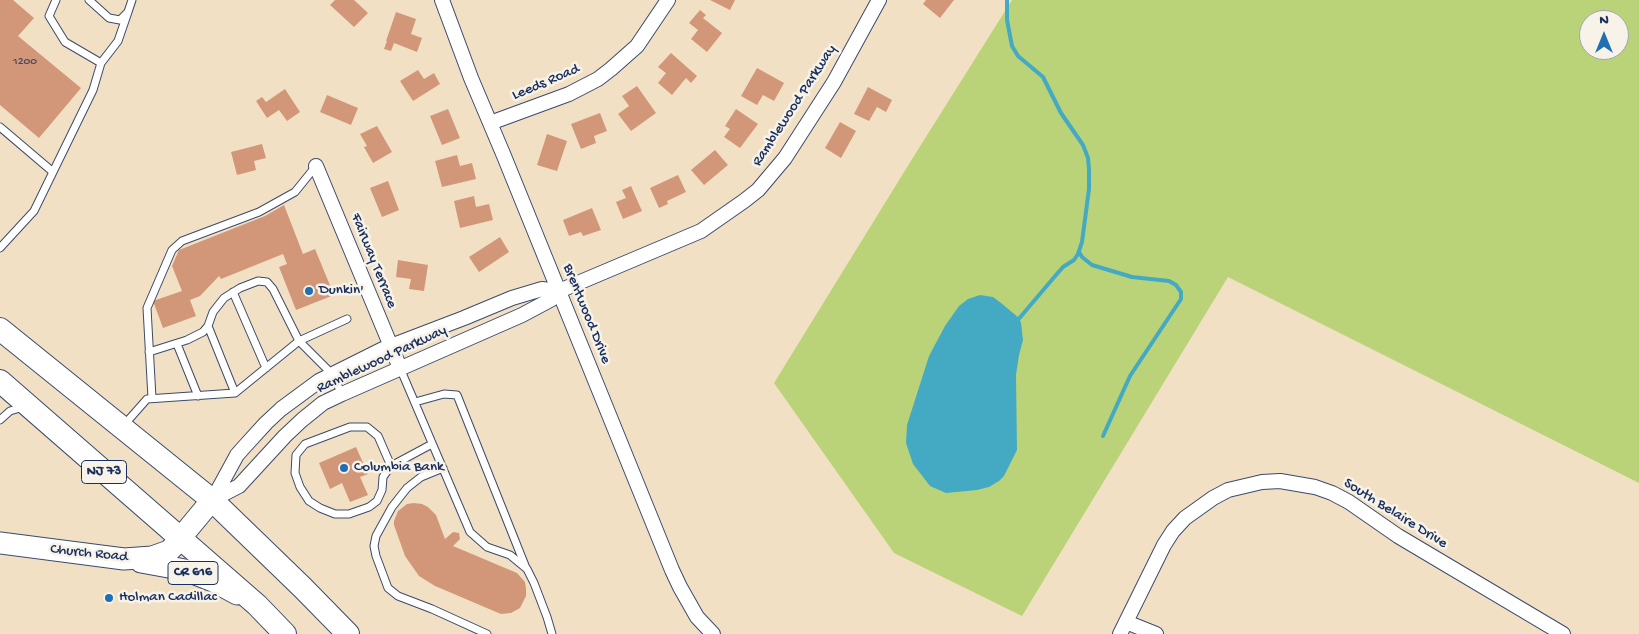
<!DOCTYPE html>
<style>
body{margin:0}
#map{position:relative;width:1639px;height:634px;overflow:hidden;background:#f2e0c4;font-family:"Gochi Hand",sans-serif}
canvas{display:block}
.north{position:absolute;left:1579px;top:10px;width:50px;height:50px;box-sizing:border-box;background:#f7f3e8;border:1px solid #9fa5b1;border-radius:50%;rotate:0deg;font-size:14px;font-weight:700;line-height:20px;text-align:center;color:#1b2f5e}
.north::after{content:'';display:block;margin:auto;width:18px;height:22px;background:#1f6fb2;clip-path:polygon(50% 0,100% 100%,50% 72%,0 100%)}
</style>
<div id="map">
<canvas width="1639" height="634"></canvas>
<div class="north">N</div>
</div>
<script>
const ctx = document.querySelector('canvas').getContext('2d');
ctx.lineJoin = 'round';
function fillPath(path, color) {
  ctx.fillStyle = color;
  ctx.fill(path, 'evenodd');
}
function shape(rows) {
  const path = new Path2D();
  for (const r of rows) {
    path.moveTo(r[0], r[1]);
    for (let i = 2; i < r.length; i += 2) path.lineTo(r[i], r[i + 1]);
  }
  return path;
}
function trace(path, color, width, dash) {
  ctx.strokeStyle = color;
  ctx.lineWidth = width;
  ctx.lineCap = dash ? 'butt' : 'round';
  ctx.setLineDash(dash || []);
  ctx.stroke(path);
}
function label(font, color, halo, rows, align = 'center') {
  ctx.font = font + ' "Gochi Hand",sans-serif';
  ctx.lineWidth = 5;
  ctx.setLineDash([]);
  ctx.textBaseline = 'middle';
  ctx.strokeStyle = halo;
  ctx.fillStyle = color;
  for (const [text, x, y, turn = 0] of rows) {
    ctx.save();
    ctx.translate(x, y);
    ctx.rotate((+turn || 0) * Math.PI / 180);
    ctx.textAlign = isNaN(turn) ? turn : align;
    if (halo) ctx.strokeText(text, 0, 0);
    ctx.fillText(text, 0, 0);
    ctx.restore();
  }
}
fillPath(shape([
 [1012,0,1639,0,1639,483,1228,277,1022,616,894,553,774,383,909,164],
 [1589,20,1619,20,1619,50,1589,50]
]), '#bad378');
fillPath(shape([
 [980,295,993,297,1001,303,1019,318,1021,323,1023,340,1019,355,1016,375,1017,450,1004,476,999,481,989,487,977,490,946,493,930,486,913,464,906,443,907,425,929,356,945,326,959,306,968,299]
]), '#44aac4');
trace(shape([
 [1007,0,1007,20,1012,46,1018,56,1043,77,1061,113,1083,145,1088,158,1089,169,1089,189,1082,242,1078,254,1074,260,1063,267,1056,275,1017,321],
 [1079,252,1082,257,1092,265,1132,277,1169,281,1176,285,1181,292,1181,299,1130,376,1103,436]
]), '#44aac4', 4);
fillPath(shape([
 [0,0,13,0,34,18,18,36,81,88,39,138,0,105],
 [335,0,354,0,368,13,354,27,330,5],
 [710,0,735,0,730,10],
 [926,0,954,0,940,18,923,4],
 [700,10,706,15,703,18,722,33,707,52,691,39,698,30,689,23],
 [396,12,416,19,411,34,422,38,417,52,394,43,391,51,384,49,387,41,386,41],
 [671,53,697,76,691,83,686,78,672,95,658,83,666,73,658,67],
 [757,68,784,83,774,101,763,95,757,105,741,96],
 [418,70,424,79,434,73,440,84,413,101,400,81],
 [637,86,656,113,631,131,618,114,629,106,622,96],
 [868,87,892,100,886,112,877,107,869,121,854,114],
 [285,89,300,112,287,121,279,110,267,118,256,101,262,97,266,102],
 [327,95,358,108,351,125,320,112],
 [448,109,460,138,442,145,430,116],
 [736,109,758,124,740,148,724,137,730,129,725,126],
 [600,113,607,131,594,136,596,143,581,149,571,124],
 [840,122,856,131,841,158,825,148],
 [377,126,392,152,373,163,364,147,367,146,360,134],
 [547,134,567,141,557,171,537,165],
 [262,144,266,158,254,161,256,170,237,175,231,152],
 [715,150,728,165,704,185,691,170],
 [457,155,460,166,472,163,476,179,442,187,435,161],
 [678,175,686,192,667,201,668,204,659,208,650,188],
 [388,181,399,210,382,217,370,188],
 [631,186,642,211,623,219,616,202,626,198,622,190],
 [474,196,476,207,489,204,493,220,460,228,454,201],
 [284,205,303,254,315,249,334,295,296,310,279,267,287,264,283,254,221,279,219,276,200,296,190,300,196,316,163,328,153,301,182,291,172,266,179,250,265,216],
 [592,208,601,230,583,236,581,232,569,236,563,220],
 [500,237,509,252,479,272,469,257],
 [398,260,428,265,424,291,409,289,411,279,396,277],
 [356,447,368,474,360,477,368,495,350,502,342,483,330,489,319,463],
 [414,503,422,504,428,507,436,515,445,539,453,532,459,533,460,539,453,546,517,573,525,582,526,589,526,596,520,608,511,613,501,614,435,586,419,576,405,556,394,525,394,521,398,511,407,504]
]), '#d29778');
const service = shape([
 [56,0,49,16,65,42,101,63],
 [89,0,109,18,120,20,128,12,132,0],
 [0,127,53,172,34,211,0,248],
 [53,172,93,90,101,63,118,41,128,12],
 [233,292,266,368],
 [208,326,235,393],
 [177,344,198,396],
 [149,352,187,340,203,332,208,326,213,312,224,298,240,288,258,281,267,282,273,289,299,341,347,319],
 [400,368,470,532,487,547,510,555,527,569,534,583,547,617,552,634],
 [152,398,147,308,172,250,182,241,259,212,295,192,316,166],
 [415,402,444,394,457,395,526,568],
 [0,420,10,411,23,407],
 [124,425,147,399,235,393,299,341,332,374,342,394],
 [391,466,378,436,367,427,350,427,305,444,296,455,295,473,300,487,309,501,320,508,335,514,349,514,369,507,377,501,382,490,383,477,391,466,432,444],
 [443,468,421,477,407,488,392,507,376,536,374,546,376,556,388,588,398,596,432,609,487,634]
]);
const minor = shape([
 [442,0,471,78,504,156,672,570,680,587,697,617,713,634],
 [490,123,569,94,598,79,611,69,637,46,668,0],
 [316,166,400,368],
 [213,499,237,455,245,446,266,423,281,409,319,381,383,349,464,318,512,298,542,289,559,291],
 [212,500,239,486,285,436,302,420,323,403,342,394,522,315,552,299,559,291,701,231,744,201,758,190,785,158,834,82,879,0],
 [1126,622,1156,634],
 [1120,634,1164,545,1173,531,1185,518,1213,498,1228,490,1262,482,1280,481,1315,487,1332,493,1349,502,1398,536,1563,634]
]);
const primary = shape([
 [0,543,124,559,152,557,169,551,173,547,212,500],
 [141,562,185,570,213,581,237,594]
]);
const trunk = shape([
 [0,329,212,500,303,588,348,634],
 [0,381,257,605,285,634]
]);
trace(service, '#3b4a6d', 9);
trace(minor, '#3b4a6d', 16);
trace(primary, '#3b4a6d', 23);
trace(trunk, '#3b4a6d', 24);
trace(service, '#fff', 7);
trace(minor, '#fff', 14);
trace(primary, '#fff', 21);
trace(trunk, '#fff', 22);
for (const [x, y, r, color] of [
 [309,291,5,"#1f6fb2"],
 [344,468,5,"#1f6fb2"],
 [109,598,5,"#1f6fb2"]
]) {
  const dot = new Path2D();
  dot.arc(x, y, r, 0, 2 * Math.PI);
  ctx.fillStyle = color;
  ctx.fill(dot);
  trace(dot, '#f7f3e8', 2);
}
label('12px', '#494964', null, [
 ["1200",25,62]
]);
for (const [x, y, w] of [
 [104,472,45],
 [193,573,50]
]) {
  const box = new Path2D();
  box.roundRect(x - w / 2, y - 11.5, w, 23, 4);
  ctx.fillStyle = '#f7f3e8';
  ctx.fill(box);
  trace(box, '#1b2f5e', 1);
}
label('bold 14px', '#1b2f5e', null, [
 ["NJ 73",104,472],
 ["CR 616",193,573]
]);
label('15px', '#1b2f5e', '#f7f3e8', [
 ["Leeds Road",546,83,-23],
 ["Ramblewood Parkway",795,106,-57],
 ["Fairway Terrace",373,261,68],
 ["Brentwood Drive",586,314,68],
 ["Ramblewood Parkway",382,360,-25],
 ["South Belaire Drive",1395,514,32],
 ["Church Road",89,554,6]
]);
label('15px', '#1b2f5e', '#f7f3e8', [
 ["Dunkin'",319,291],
 ["Columbia Bank",354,468],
 ["Holman Cadillac",119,598]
], 'left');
</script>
